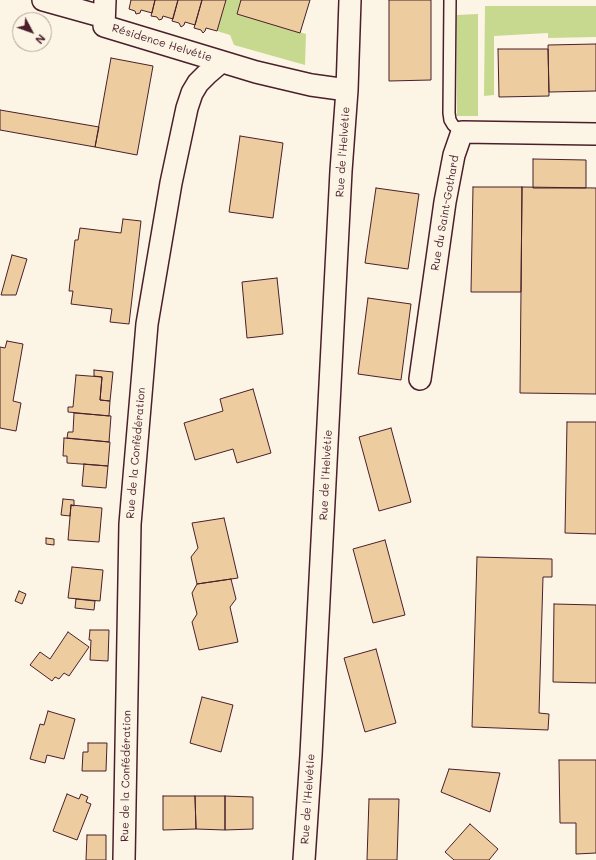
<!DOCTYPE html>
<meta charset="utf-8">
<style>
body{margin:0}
#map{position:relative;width:596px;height:860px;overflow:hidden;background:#fcf5e5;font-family:Mali,sans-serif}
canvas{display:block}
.north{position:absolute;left:12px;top:12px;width:40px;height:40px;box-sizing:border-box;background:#fcf5e5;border:1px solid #b59f9b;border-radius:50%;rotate:131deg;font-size:11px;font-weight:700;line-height:16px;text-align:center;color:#4a1f2b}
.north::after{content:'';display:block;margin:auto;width:14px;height:18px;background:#4a1f2b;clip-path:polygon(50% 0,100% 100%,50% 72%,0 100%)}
</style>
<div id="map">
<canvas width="596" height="860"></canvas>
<div class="north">N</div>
</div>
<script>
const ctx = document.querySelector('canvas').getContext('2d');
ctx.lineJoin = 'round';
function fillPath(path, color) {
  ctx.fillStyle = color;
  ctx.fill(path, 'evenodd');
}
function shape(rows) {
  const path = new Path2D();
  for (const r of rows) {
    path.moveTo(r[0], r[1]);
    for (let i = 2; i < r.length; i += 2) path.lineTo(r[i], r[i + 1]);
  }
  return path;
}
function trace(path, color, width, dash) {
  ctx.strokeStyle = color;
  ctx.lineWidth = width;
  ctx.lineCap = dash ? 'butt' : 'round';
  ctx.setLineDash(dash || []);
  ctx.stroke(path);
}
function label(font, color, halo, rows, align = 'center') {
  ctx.font = font + ' Mali,sans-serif';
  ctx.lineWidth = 3;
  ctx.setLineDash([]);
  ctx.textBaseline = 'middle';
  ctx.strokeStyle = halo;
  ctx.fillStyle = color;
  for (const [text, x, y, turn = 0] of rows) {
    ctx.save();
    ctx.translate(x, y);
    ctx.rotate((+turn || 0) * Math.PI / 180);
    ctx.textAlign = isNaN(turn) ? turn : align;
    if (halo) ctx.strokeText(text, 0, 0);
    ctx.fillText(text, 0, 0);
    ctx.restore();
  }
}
fillPath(shape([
 [226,0,241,0,237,14,306,34,305,65,234,45,230,35,217,31],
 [485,6,596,6,596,37,548,38,548,33,494,36,494,95,484,96],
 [478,14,478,116,457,116,457,15]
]), '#c7d98e');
const building = shape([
 [131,0,155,0,152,13,141,10,140,13,136,14,135,11,129,9,131,0],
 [155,0,178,0,173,19,163,16,162,19,159,20,157,17,151,16,155,0],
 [178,0,202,0,195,25,185,22,184,25,181,27,179,23,172,21,178,0],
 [202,0,226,0,217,31,206,28,205,31,203,33,201,30,194,28,202,0],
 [241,0,310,0,300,33,237,14,241,0],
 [389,0,431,0,431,80,389,81,389,0],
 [596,44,596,91,549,92,548,45,596,44],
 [498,49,548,49,549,96,499,97,498,49],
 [111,58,153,66,137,155,95,147,111,58],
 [0,110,99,127,95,147,0,130,0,110],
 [240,136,283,143,273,218,229,212,240,136],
 [533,159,586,160,586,188,533,188,533,159],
 [473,187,522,187,521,292,471,292,473,187],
 [522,187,596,188,596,394,520,393,522,187],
 [376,188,419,194,408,269,365,263,376,188],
 [123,219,141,221,129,324,110,322,112,309,71,304,73,291,69,291,75,240,78,240,80,228,121,233,123,219],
 [12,255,27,259,16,295,1,295,12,255],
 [277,278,283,334,247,338,242,282,277,278],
 [368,298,411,304,401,380,358,374,368,298],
 [7,341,23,344,13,401,21,403,16,431,0,428,0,347,5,348,7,341],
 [94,370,113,372,110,401,100,400,102,377,94,376,94,370],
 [76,375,102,377,100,400,110,401,109,416,68,412,68,407,73,407,76,375],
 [253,389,271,453,237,463,233,449,195,460,184,423,223,411,220,399,253,389],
 [74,413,111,416,109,442,67,438,68,432,73,432,74,413],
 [567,422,596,422,596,534,565,533,567,422],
 [391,428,411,502,379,511,359,437,391,428],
 [64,438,110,442,108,466,67,463,67,456,63,456,64,438],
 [84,464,108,466,106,488,82,486,84,464],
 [63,499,74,500,74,506,71,505,70,516,61,515,63,499],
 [71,505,102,508,99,542,68,540,71,505],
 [224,518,238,578,197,584,191,557,198,548,192,523,224,518],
 [46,538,54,539,54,545,46,544,46,538],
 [385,540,405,615,373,623,353,549,385,540],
 [477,557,552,559,552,577,543,577,539,713,549,714,548,730,472,727,477,557],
 [72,567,103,570,100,601,68,598,72,567],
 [231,579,236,599,230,607,238,642,199,650,192,622,197,614,192,593,197,584,231,579],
 [19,591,26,594,22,604,15,601,19,591],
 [76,599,95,601,94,610,75,608,76,599],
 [554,604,596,605,596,683,553,682,554,604],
 [90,630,109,630,108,661,90,660,91,640,89,640,90,630],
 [68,632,89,647,69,676,64,673,59,679,55,677,52,681,30,665,40,652,50,659,68,632],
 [376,649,396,723,365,732,344,658,376,649],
 [202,697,233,705,221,752,190,743,202,697],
 [48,711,75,719,64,759,47,755,45,763,30,759,40,724,44,725,48,711],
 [88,743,107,743,106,771,82,771,83,752,88,752,88,743],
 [559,760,596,760,596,853,576,854,576,823,560,823,559,760],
 [449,769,500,773,490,812,441,792,449,769],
 [67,794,79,799,81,794,88,797,86,802,91,804,77,840,53,831,67,794],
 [163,796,195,796,196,829,163,830,163,796],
 [195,796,225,796,225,830,196,829,195,796],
 [225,796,253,797,253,829,225,830,225,796],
 [369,799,399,799,397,860,367,860,369,799],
 [470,824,498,849,489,860,454,860,445,852,470,824],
 [87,835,106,835,106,860,86,860,87,835]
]);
fillPath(building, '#edcc9f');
trace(building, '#4a1f2b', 1);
const lane = shape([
 [450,0,449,113,450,120,453,125,462,132]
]);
const street = shape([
 [43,0,104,17],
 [105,0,104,26,256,72,311,85,347,90],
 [420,379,445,202,454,155,462,132,596,134],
 [124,860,130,524,147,324,171,183,187,108,192,93,198,83,207,74,221,62],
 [304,860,311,755,341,171,347,90,350,0]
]);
trace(lane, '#4a1f2b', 14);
trace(street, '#4a1f2b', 24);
trace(lane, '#fcf5e5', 11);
trace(street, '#fcf5e5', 21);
label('11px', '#4a1f2b', '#fcf5e5', [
 ["Résidence Helvétie",162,43,17],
 ["Rue de l'Helvétie",343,152,-86],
 ["Rue du Saint-Gothard",445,213,-80],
 ["Rue de la Confédération",136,453,-85],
 ["Rue de l'Helvétie",326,475,-87],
 ["Rue de la Confédération",126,776,-89],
 ["Rue de l'Helvétie",308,799,-86]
]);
</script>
